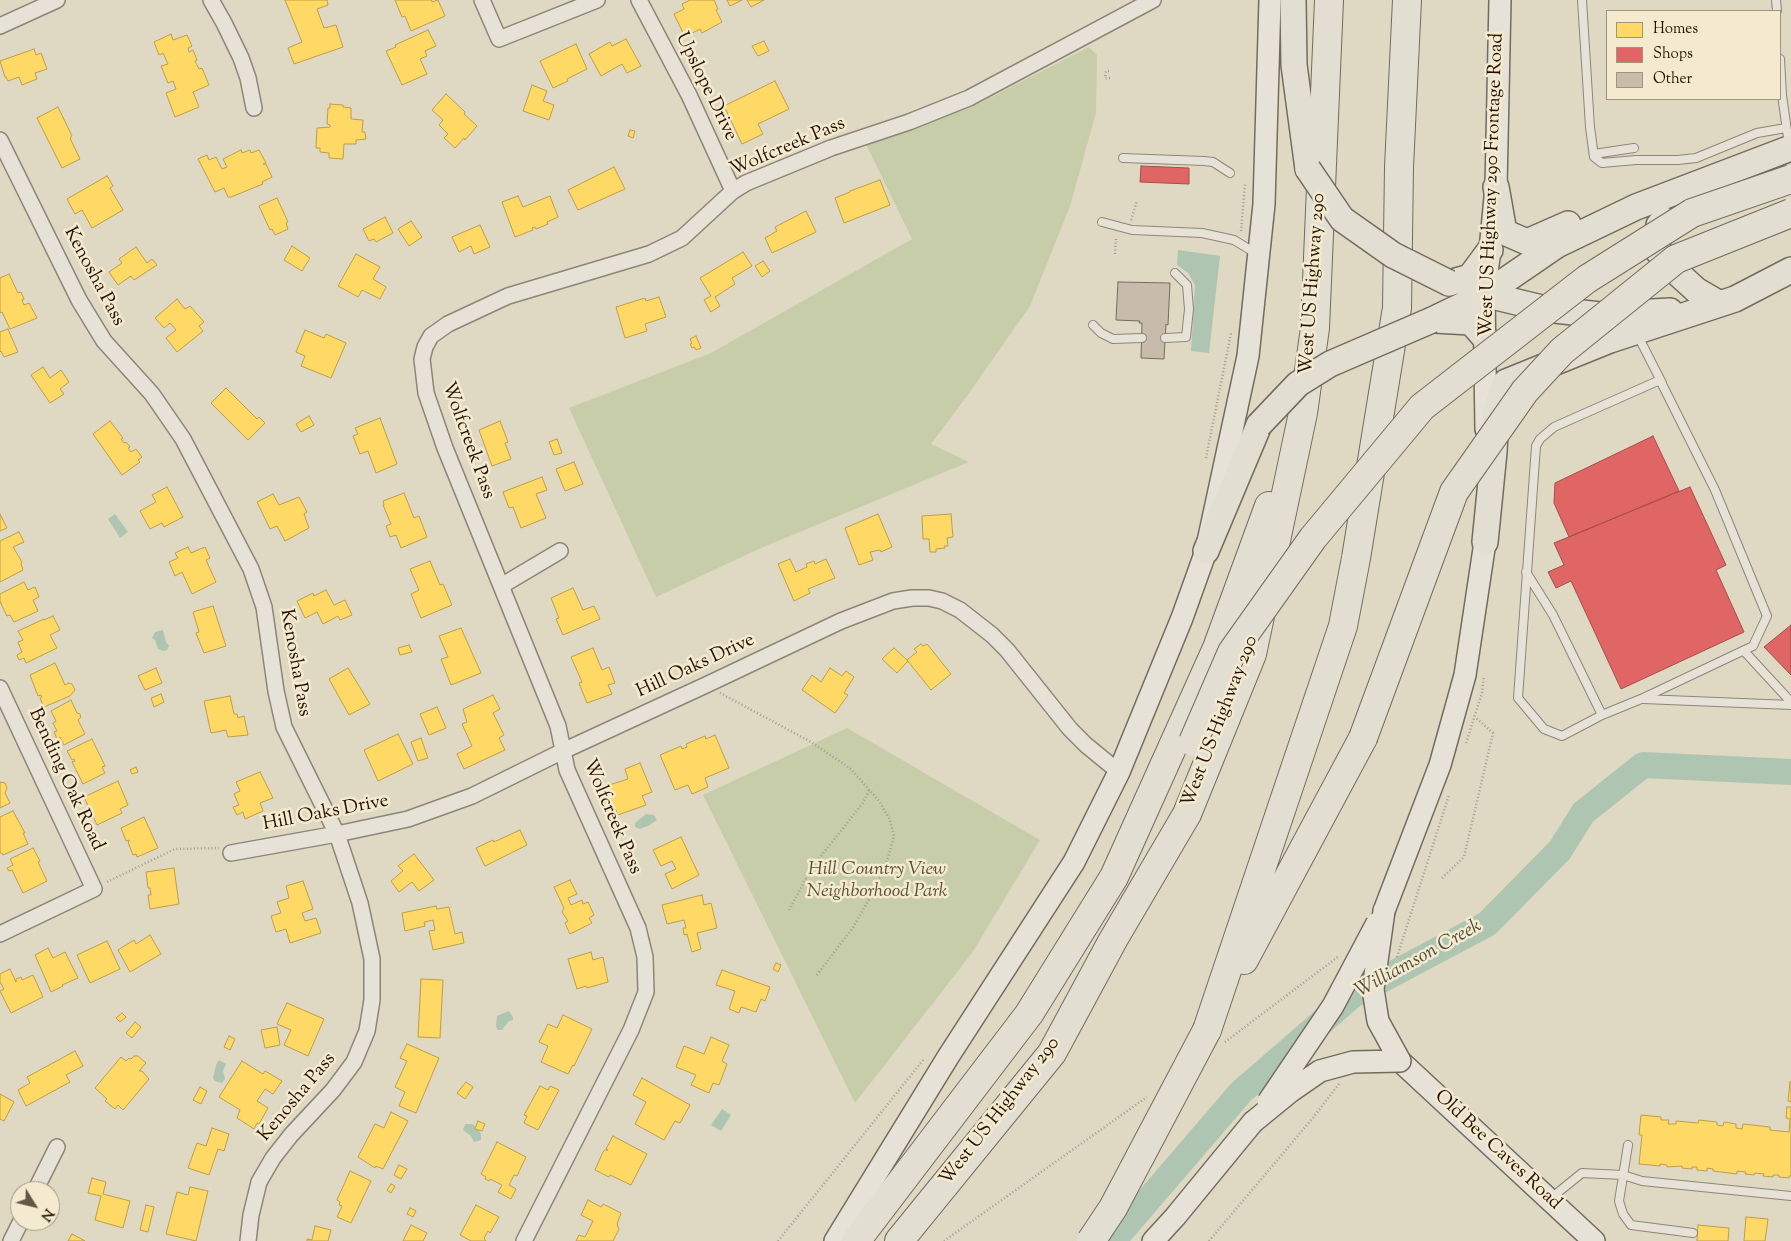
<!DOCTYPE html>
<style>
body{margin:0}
#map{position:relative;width:1791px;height:1241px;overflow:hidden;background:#dfd9c3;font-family:"Sorts Mill Goudy",serif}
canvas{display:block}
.legend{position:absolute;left:1606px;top:10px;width:175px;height:90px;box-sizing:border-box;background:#f3ead0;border:1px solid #a1937d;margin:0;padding:6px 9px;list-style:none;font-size:15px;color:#251100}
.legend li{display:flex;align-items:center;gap:10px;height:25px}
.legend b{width:25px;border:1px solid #a1937d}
.north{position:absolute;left:10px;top:1181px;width:50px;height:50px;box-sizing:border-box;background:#f3ead0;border:1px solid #a1937d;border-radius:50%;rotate:126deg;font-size:14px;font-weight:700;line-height:20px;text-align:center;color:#251100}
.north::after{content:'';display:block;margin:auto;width:18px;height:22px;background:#665744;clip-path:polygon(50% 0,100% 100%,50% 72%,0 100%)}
</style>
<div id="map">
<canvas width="1791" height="1241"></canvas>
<ul class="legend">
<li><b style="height:14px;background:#ffd966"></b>Homes</li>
<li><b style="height:14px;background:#e06666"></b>Shops</li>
<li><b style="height:14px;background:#c9bbac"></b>Other</li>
</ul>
<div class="north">N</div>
</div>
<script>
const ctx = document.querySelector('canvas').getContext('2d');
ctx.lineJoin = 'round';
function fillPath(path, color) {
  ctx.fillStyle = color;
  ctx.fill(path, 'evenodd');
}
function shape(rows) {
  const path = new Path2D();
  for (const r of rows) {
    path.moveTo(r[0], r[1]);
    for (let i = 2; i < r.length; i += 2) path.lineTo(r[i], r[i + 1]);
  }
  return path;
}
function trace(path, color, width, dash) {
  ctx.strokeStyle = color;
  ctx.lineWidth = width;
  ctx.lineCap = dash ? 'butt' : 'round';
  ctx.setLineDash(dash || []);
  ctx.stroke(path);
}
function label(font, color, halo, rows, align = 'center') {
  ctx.font = font + ' "Sorts Mill Goudy",serif';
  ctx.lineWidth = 5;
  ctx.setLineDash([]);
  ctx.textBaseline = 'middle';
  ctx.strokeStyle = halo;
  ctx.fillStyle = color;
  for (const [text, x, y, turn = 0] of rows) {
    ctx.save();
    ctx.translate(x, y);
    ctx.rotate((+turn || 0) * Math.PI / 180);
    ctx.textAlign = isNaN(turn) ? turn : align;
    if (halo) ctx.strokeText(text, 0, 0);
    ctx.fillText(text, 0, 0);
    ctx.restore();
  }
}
fillPath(shape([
 [1089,47,1097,55,1096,113,1070,206,1030,306,967,396,931,444,969,462,761,548,656,597,569,408,711,353,912,239,866,144,929,123,980,103],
 [847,728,1040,840,972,953,855,1103,703,795]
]), '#c7cda8');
fillPath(shape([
 [1178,250,1220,256,1209,353,1191,351,1195,285,1188,273,1177,265],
 [115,514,128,532,120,538,108,519],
 [163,630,166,642,169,646,167,650,163,651,158,649,155,640,152,638,155,632],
 [646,814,654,815,657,820,648,826,640,829,635,827,635,823],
 [509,1011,513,1017,513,1020,509,1021,502,1030,498,1030,496,1027,497,1016],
 [219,1060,226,1064,223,1071,225,1079,222,1083,215,1081,213,1078,216,1065],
 [722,1109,731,1115,721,1131,711,1125],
 [465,1124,472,1124,475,1126,481,1134,481,1140,474,1142,471,1136,463,1130]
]), '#aec5b2');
const homes = shape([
 [285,0,327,0,328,5,317,9,324,28,336,25,343,47,294,64,288,48,302,42,285,0],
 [395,0,431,0,432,2,438,0,445,16,411,31,405,16,402,17,395,0],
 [690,0,714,0,718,9,716,10,722,22,702,33,700,29,685,37,674,14,684,9,682,4,690,0],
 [727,0,742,0,730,6,727,0],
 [747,0,764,0,751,7,747,0],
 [428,30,436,46,425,51,427,56,420,59,427,74,402,85,386,51,396,47,395,45,428,30],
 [171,34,173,40,187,35,192,46,188,48,189,52,193,50,197,60,195,61,199,69,202,68,209,85,193,92,199,107,175,117,166,93,176,89,173,81,168,83,161,66,168,64,163,53,159,55,154,42,171,34],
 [626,39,641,66,627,73,622,64,601,76,589,54,610,42,612,46,626,39],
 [764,41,769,51,758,56,752,46,764,41],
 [576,44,587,69,567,79,568,81,553,88,540,61,576,44],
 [34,49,36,55,41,53,47,69,35,73,37,79,22,85,19,77,8,81,6,77,5,77,0,61,34,49],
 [775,81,789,109,758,124,763,134,742,144,724,106,775,81],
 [532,85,547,91,543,101,554,105,549,120,523,111,532,85],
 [446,94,465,112,464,114,477,126,465,140,464,138,455,148,444,138,448,134,439,125,443,120,432,110,446,94],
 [330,104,343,105,343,107,351,108,351,119,363,120,362,132,365,132,366,139,356,140,356,144,344,144,343,159,329,158,329,153,320,152,320,148,316,148,317,128,330,127,330,125,327,124,328,108,330,108,330,104],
 [58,107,72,136,70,138,80,159,62,168,37,118,58,107],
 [630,130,635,131,633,138,628,136,630,130],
 [241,150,242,153,250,150,251,153,259,150,266,163,263,164,266,164,272,177,262,182,263,184,231,197,228,197,224,188,215,192,198,159,207,155,209,160,216,157,222,169,227,167,223,159,241,150],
 [614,167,625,189,578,210,568,190,614,167],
 [107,176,113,186,110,188,123,210,92,228,82,210,75,214,67,199,107,176],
 [880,180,890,205,844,223,835,198,850,192,850,191,880,180],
 [518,196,523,207,550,196,558,217,547,222,548,224,536,229,535,227,532,228,533,230,515,237,502,202,518,196],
 [277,198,288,222,286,223,288,229,275,235,272,229,270,230,259,206,277,198],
 [806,211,816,232,772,253,765,238,777,231,775,227,806,211],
 [385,217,393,233,376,242,374,239,369,241,363,229,385,217],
 [411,221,422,237,409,246,398,229,411,221],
 [480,225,490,247,474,254,471,246,459,252,452,237,480,225],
 [292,246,310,258,302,271,284,260,292,246],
 [136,247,147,263,152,259,157,265,134,280,131,276,118,285,109,272,122,263,119,259,136,247],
 [743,252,752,266,732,278,735,284,715,297,720,306,711,312,704,300,711,296,700,278,743,252],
 [356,254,380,267,373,279,386,287,380,299,362,290,358,297,338,286,356,254],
 [763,261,770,271,762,277,755,266,763,261],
 [9,274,18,293,21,292,24,299,22,300,24,305,29,303,37,318,10,329,2,312,0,313,0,278,9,274],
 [659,297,666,317,645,324,647,331,625,338,616,307,645,298,646,301,659,297],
 [177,299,185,309,190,306,204,322,199,326,203,331,177,352,166,338,176,330,170,323,164,328,155,318,177,299],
 [8,329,18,352,4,357,1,351,0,352,0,332,8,329],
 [305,330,324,338,326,334,346,343,331,378,301,366,305,356,296,352,305,330],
 [696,336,701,348,696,350,694,347,692,348,690,344,692,343,690,339,696,336],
 [43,367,50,378,61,370,69,382,60,389,64,394,50,403,31,375,43,367],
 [226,388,257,419,259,417,265,423,248,440,211,403,226,388],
 [309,416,314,425,301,432,296,424,309,416],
 [380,418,397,464,376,473,368,451,360,454,353,436,358,434,355,428,380,418],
 [110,421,123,438,121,439,124,443,126,442,130,447,128,448,131,452,136,449,142,457,138,460,140,462,122,475,93,434,110,421],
 [500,421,508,442,505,443,511,459,492,466,479,430,500,421],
 [557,439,562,453,554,455,549,442,557,439],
 [574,462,583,484,565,491,556,469,574,462],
 [542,477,547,490,536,494,546,518,521,528,513,507,509,508,503,492,542,477],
 [167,487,183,517,164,527,162,523,150,529,140,511,156,502,152,495,167,487],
 [404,493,414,518,419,516,427,537,401,548,396,535,390,537,386,526,391,524,383,505,384,505,383,501,404,493],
 [273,494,279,505,299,497,307,512,304,514,309,528,285,541,277,526,270,529,257,502,273,494],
 [0,514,7,528,0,531,0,514],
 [878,514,892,547,881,552,880,550,870,552,873,560,859,565,845,528,878,514],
 [951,514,953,537,947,538,948,546,944,546,945,548,936,549,936,552,930,552,929,539,923,539,922,516,951,514],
 [19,532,24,542,13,547,22,562,21,564,23,570,0,582,0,541,19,532],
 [188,547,191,553,205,547,210,558,206,560,216,582,192,594,182,572,175,576,169,562,178,558,175,553,188,547],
 [790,559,796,572,807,567,806,564,814,561,815,564,826,559,835,578,808,589,810,593,794,601,778,564,790,559],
 [430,561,440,585,443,584,452,605,421,618,411,594,419,590,410,569,430,561],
 [24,582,28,590,35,587,39,597,33,600,38,611,14,622,10,615,7,616,3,608,0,601,0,594,24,582],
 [573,588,583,610,594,606,600,619,563,635,556,619,559,618,551,598,573,588],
 [326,590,334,605,345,600,352,615,340,620,338,616,323,624,317,612,305,618,297,601,313,593,314,596,326,590],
 [213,606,226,646,204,653,196,633,199,632,193,612,213,606],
 [53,616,60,630,50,635,57,648,26,663,24,658,19,660,17,655,22,652,18,642,23,640,18,631,44,619,44,620,53,616],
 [461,628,481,673,451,685,441,659,448,657,439,636,461,628],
 [921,644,923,646,927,644,951,674,931,690,907,660,917,652,914,649,921,644],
 [409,645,412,652,400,655,398,648,409,645],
 [593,648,602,670,609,667,615,683,608,685,612,694,587,703,579,683,582,682,571,657,593,648],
 [894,648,908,661,897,673,882,659,894,648],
 [55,663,65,685,69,683,72,684,75,690,70,696,44,707,40,698,42,697,41,695,38,696,30,675,55,663],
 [156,668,162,683,145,690,138,676,156,668],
 [348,668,370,704,349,715,329,679,348,668],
 [830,668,842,676,846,671,854,677,844,693,848,695,835,713,802,690,812,675,821,682,830,668],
 [161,694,164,702,154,707,151,698,161,694],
 [493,695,500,709,493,713,504,735,499,738,505,750,464,769,457,754,472,746,462,724,467,722,463,709,493,695],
 [230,696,234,714,237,714,238,718,244,716,248,735,228,737,226,730,211,733,204,701,230,696],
 [71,700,77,713,80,714,81,717,78,720,85,734,64,745,60,737,57,739,54,732,57,731,53,723,56,721,51,711,71,700],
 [437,707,446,728,429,735,420,714,437,707],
 [398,734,413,764,378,781,364,750,398,734],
 [715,735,729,768,705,778,708,787,692,794,688,785,675,790,660,755,681,746,682,749,687,747,686,744,705,736,706,739,715,735],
 [421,738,428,758,418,761,411,742,421,738],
 [92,739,105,766,102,767,105,773,83,784,72,762,75,761,74,759,72,760,67,751,92,739],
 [640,763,652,792,642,796,646,805,618,815,615,808,609,811,600,788,628,779,625,769,640,763],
 [136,767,138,772,132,774,130,770,136,767],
 [260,772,273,798,260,803,263,811,245,819,243,812,237,815,233,807,239,805,234,794,240,791,236,782,260,772],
 [118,781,128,805,120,809,122,813,97,825,84,797,118,781],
 [0,782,5,783,7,788,5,793,10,803,0,808,0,782],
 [13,811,25,833,23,833,28,844,3,855,2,853,0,853,0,817,13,811],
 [144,817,158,848,137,857,136,854,133,855,128,842,129,841,129,840,126,841,121,828,144,817],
 [520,830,527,845,485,866,476,848,493,840,494,842,520,830],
 [681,837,699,875,672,889,665,874,676,869,672,861,661,866,653,850,681,837],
 [33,848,40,861,38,862,47,881,23,893,12,870,9,871,7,868,13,865,10,859,33,848],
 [414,854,434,880,419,891,412,882,399,892,391,881,403,871,398,866,414,854],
 [174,868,179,904,150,909,148,895,151,895,150,888,148,888,146,872,174,868],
 [570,880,577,894,568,898,571,905,582,900,583,904,588,902,594,915,589,918,592,923,570,934,565,923,568,921,562,912,564,908,554,887,570,880],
 [303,881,313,909,302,913,305,921,316,918,321,933,290,943,286,929,276,932,271,916,281,913,277,902,289,898,286,886,303,881],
 [702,895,704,905,711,903,717,928,697,933,701,949,692,952,687,934,684,935,683,928,686,928,684,920,667,924,662,905,702,895],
 [436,906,437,909,449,907,455,934,462,932,464,943,433,950,429,931,435,930,433,920,424,922,425,926,405,931,402,913,436,906],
 [150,935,161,954,130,972,118,950,134,940,136,944,150,935],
 [107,941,120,969,90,983,77,955,107,941],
 [48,948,53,958,65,952,78,978,62,985,63,986,51,992,35,955,48,948],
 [591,952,593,960,603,957,608,982,587,988,586,986,577,989,568,959,591,952],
 [776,963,781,965,778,972,773,969,776,963],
 [10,969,16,982,16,979,21,977,22,980,33,975,43,997,11,1013,0,991,4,989,0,982,0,974,10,969],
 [722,970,770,987,765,1001,761,999,756,1012,741,1007,739,1013,729,1009,735,991,716,985,722,970],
 [421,979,443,980,440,1038,418,1037,421,979],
 [287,1003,324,1019,308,1056,284,1045,291,1030,277,1024,287,1003],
 [122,1013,126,1017,120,1022,116,1018,122,1013],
 [563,1015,592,1029,574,1066,573,1065,568,1074,541,1062,548,1046,539,1042,548,1024,557,1028,563,1015],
 [135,1022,141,1027,132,1038,126,1033,135,1022],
 [277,1027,280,1045,265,1048,261,1030,277,1027],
 [229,1036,235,1039,230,1050,224,1047,229,1036],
 [711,1037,729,1045,722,1061,727,1064,719,1085,713,1083,709,1093,691,1085,696,1075,676,1067,684,1046,704,1054,711,1037],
 [407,1044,439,1058,416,1113,399,1106,405,1092,395,1087,407,1061,400,1058,407,1044],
 [75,1051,83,1066,66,1075,70,1082,26,1106,18,1090,30,1083,27,1077,75,1051],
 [134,1056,138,1056,146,1063,139,1071,142,1071,149,1079,123,1110,118,1105,115,1109,105,1101,107,1099,95,1088,121,1057,126,1061,129,1058,131,1059,134,1056],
 [242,1061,263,1074,265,1071,282,1081,273,1094,265,1089,257,1101,268,1108,259,1124,257,1123,254,1129,237,1118,240,1110,219,1097,242,1061],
 [642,1078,690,1105,680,1123,675,1121,664,1140,635,1124,646,1102,633,1095,642,1078],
 [466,1082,473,1087,465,1099,457,1093,466,1082],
 [1790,1082,1791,1082,1791,1102,1788,1101,1790,1082],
 [540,1086,548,1090,550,1086,559,1090,538,1130,524,1123,527,1116,524,1115,540,1086],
 [200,1087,207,1091,201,1104,193,1100,200,1087],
 [0,1094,14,1102,4,1121,0,1119,0,1094],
 [1787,1107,1791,1107,1791,1176,1789,1176,1789,1178,1779,1177,1779,1175,1773,1175,1773,1177,1763,1176,1764,1174,1755,1173,1754,1175,1745,1174,1746,1172,1737,1171,1737,1174,1713,1171,1713,1169,1707,1168,1707,1171,1697,1170,1697,1167,1692,1167,1692,1169,1682,1168,1682,1166,1667,1167,1667,1165,1660,1164,1660,1166,1639,1164,1642,1135,1639,1135,1641,1115,1661,1117,1661,1120,1669,1120,1668,1124,1676,1124,1676,1121,1698,1123,1699,1120,1717,1122,1717,1125,1723,1126,1724,1122,1736,1124,1736,1128,1742,1129,1743,1124,1770,1127,1770,1130,1789,1132,1790,1119,1786,1118,1787,1107],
 [391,1112,408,1121,383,1169,376,1166,375,1168,358,1157,375,1124,384,1128,391,1112],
 [478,1121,485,1124,482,1131,475,1129,478,1121],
 [212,1128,229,1134,224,1151,218,1149,209,1175,188,1168,197,1143,206,1146,212,1128],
 [613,1136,647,1154,631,1185,610,1175,609,1177,595,1170,603,1152,605,1150,608,1150,606,1149,613,1136],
 [497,1142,526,1157,517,1176,514,1175,509,1185,516,1189,511,1199,498,1192,502,1185,490,1179,489,1181,485,1179,486,1177,481,1174,497,1142],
 [399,1165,407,1169,401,1179,394,1175,399,1165],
 [350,1171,371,1181,351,1223,337,1217,342,1206,339,1205,340,1202,337,1200,350,1171],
 [92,1178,106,1182,103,1194,130,1201,123,1228,95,1220,101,1196,88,1193,92,1178],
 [391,1184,395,1186,391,1193,387,1190,391,1184],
 [190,1187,208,1191,196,1241,166,1234,177,1192,188,1195,190,1187],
 [588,1200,601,1207,603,1204,621,1213,617,1224,619,1229,613,1241,576,1241,579,1235,585,1237,593,1221,581,1215,588,1200],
 [146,1205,154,1207,148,1232,140,1230,146,1205],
 [476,1205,499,1217,490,1233,488,1231,484,1238,486,1241,471,1241,460,1235,476,1205],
 [410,1208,416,1211,413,1217,407,1214,410,1208],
 [1746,1217,1768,1219,1765,1241,1744,1241,1746,1217],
 [411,1225,427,1233,423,1241,403,1241,411,1225],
 [1698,1225,1729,1228,1728,1241,1697,1241,1698,1225],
 [315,1226,331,1230,328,1241,307,1241,307,1239,312,1240,315,1226],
 [72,1234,85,1241,68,1241,72,1234]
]);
fillPath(homes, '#ffd966');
trace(homes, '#be9d47', 1);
const shops = shape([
 [1141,166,1189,168,1189,184,1140,182,1141,166],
 [1653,436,1679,491,1569,537,1554,503,1555,483,1653,436],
 [1690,487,1726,565,1716,570,1744,632,1621,689,1571,581,1556,588,1548,572,1564,565,1554,543,1690,487],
 [1791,625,1791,675,1764,647,1791,625]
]);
fillPath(shops, '#e06666');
trace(shops, '#a84c47', 1);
trace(shape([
 [1113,1241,1241,1092,1353,995,1487,924,1560,850,1583,813,1643,765,1791,772]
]), '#aec5b2', 26);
const building = shape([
 [1118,282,1170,283,1168,325,1166,324,1164,359,1141,358,1142,323,1139,323,1140,321,1116,320,1118,282]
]);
fillPath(building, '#c9bbac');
trace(building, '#726c5e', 1);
const lane = shape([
 [1582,0,1590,127,1594,157,1602,163,1636,160,1678,160,1696,158,1757,133,1786,128],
 [1776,0,1777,11],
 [1780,59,1782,95,1789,145],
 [1594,154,1634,148],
 [1123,158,1204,161,1213,162,1230,173],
 [1102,222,1132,230,1202,233,1234,240,1257,254],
 [1093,325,1101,333,1113,339,1142,338],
 [1638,336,1662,383],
 [1165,338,1186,337,1189,309,1187,285,1175,273],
 [1660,380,1715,490,1767,616,1753,646,1641,699,1602,715,1562,736,1544,729,1518,698,1536,446,1540,439,1554,427,1660,380],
 [1526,572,1553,615,1602,715],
 [1744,651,1791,702],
 [1643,699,1791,705],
 [1628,1145,1619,1201,1623,1214,1631,1225,1693,1233],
 [1551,1198,1582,1173,1623,1175,1642,1181,1791,1196]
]);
const street = shape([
 [211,0,224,23,241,58,248,78,254,108],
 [482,0,499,39,597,0],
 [639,0,689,95,733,191],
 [0,26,57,0],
 [0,140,79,300,104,341,152,394,183,439,251,569,264,607,276,691,284,727,337,834,360,903,372,959,372,1000,367,1031,354,1062,333,1090,291,1135,273,1158,259,1182,251,1215,248,1241],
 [501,586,560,551],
 [0,688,94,889,0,934],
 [231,853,337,834,408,819,472,796,563,751,706,685,841,621,893,601,912,598,929,598,942,601,960,610,992,635,1007,650,1070,729,1086,745,1119,772],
 [35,1191,57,1147],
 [11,1241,21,1221],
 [524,1241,631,1030,646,992,645,957,638,928,567,770,558,726,445,448,426,393,422,359,425,347,431,336,448,324,508,296,649,254,682,238,733,191,746,183,831,148,909,122,969,98,1153,0]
]);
const secondary = shape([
 [1486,429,1484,295,1490,250,1496,187,1500,0],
 [1384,911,1440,765,1465,675,1485,542,1485,527],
 [1400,1061,1594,1241],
 [835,1241,948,1057,1074,862,1119,772,1182,618,1206,551,1248,356,1264,204,1270,0],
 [1153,1241,1175,1217,1253,1122]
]);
const primary = shape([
 [1293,0,1294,65,1308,169],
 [1496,187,1504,232,1527,242,1568,224],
 [1664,220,1659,225,1657,250,1673,269,1696,290,1720,304],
 [1449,283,1470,277,1490,250],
 [1475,292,1546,309,1600,315,1670,311],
 [1432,320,1484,295,1557,245,1636,207,1791,148],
 [1434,320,1471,322,1486,339],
 [1485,542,1494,452,1496,410,1506,382,1610,340,1735,299,1791,270],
 [1206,551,1259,425]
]);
const highway = shape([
 [1244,960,1363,738],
 [1207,1030,1343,626,1356,558,1397,308,1399,167,1407,0],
 [856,1241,1029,1014,1114,877,1217,648,1269,506],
 [899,1241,1052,1053,1113,940,1187,814,1252,654,1303,413,1315,328,1329,0]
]);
trace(lane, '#8d8678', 10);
trace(street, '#8d8678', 18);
trace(secondary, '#726c5e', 24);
trace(primary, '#726c5e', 28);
trace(highway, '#726c5e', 30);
trace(shape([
 [1109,71,1106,71,1105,78,1110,78],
 [1131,220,1137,201],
 [1241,231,1245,184],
 [1115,254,1116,239],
 [1206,458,1231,333],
 [720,693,811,742,851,769,879,801,890,820,894,836,888,858,875,889,852,929,816,976],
 [1466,743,1482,693,1484,676],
 [1442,878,1464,857,1493,733,1475,717],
 [107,882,175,849,219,848],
 [789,910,813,866,863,803,869,790],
 [1397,957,1449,795],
 [1225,1042,1339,956],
 [778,1241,924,1059],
 [944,1241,1147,1097],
 [1209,1241,1312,1119,1339,1084]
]), '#a09b92', 2.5, [1, 2.5]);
trace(lane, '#e7e2d7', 8);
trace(street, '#e7e2d7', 15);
trace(secondary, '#e7e2d7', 21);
trace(primary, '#e2ded1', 25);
trace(highway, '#e2ded1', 28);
const secondaryBridge = shape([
 [1268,1102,1333,1006,1377,923],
 [1253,1122,1291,1091,1320,1071,1353,1062,1400,1061,1378,1021,1373,989,1384,911]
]);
const primaryBridge = shape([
 [1308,169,1342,219,1393,255,1449,283],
 [1259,425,1298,384,1330,364,1432,320]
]);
const highwayBridge = shape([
 [1363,738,1454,492,1525,391,1562,351,1676,259,1791,213],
 [1193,742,1232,652,1313,538,1422,407,1587,279,1692,213,1791,179],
 [1091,1241,1113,1208,1207,1030]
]);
trace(secondaryBridge, '#726c5e', 24, []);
trace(primaryBridge, '#726c5e', 28, []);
trace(highwayBridge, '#726c5e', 30, []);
trace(secondaryBridge, '#e7e2d7', 21);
trace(primaryBridge, '#e2ded1', 25);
trace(highwayBridge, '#e2ded1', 28);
label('19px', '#251100', '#f3ead0', [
 ["Upslope Drive",705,87,64],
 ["Wolfcreek Pass",788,148,-23],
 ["West US Highway 290 Frontage Road",1493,185,-88],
 ["Kenosha Pass",93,277,62],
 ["West US Highway 290",1314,284,-86],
 ["Wolfcreek Pass",467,441,70],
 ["Kenosha Pass",294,663,80],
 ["Hill Oaks Drive",696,667,-25],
 ["West US Highway 290",1221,722,-69],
 ["Bending Oak Road",65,780,65],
 ["Hill Oaks Drive",326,814,-11],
 ["Wolfcreek Pass",611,817,67],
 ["Kenosha Pass",298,1098,-50],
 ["West US Highway 290",1001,1112,-52],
 ["Old Bee Caves Road",1497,1151,43]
]);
label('italic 19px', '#574f33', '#f3ead0', [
 ["Hill Country View",877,871],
 ["Neighborhood Park",877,893]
]);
label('italic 20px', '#4e4d3c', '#f3ead0', [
 ["Williamson Creek",1419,960,-29]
]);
</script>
